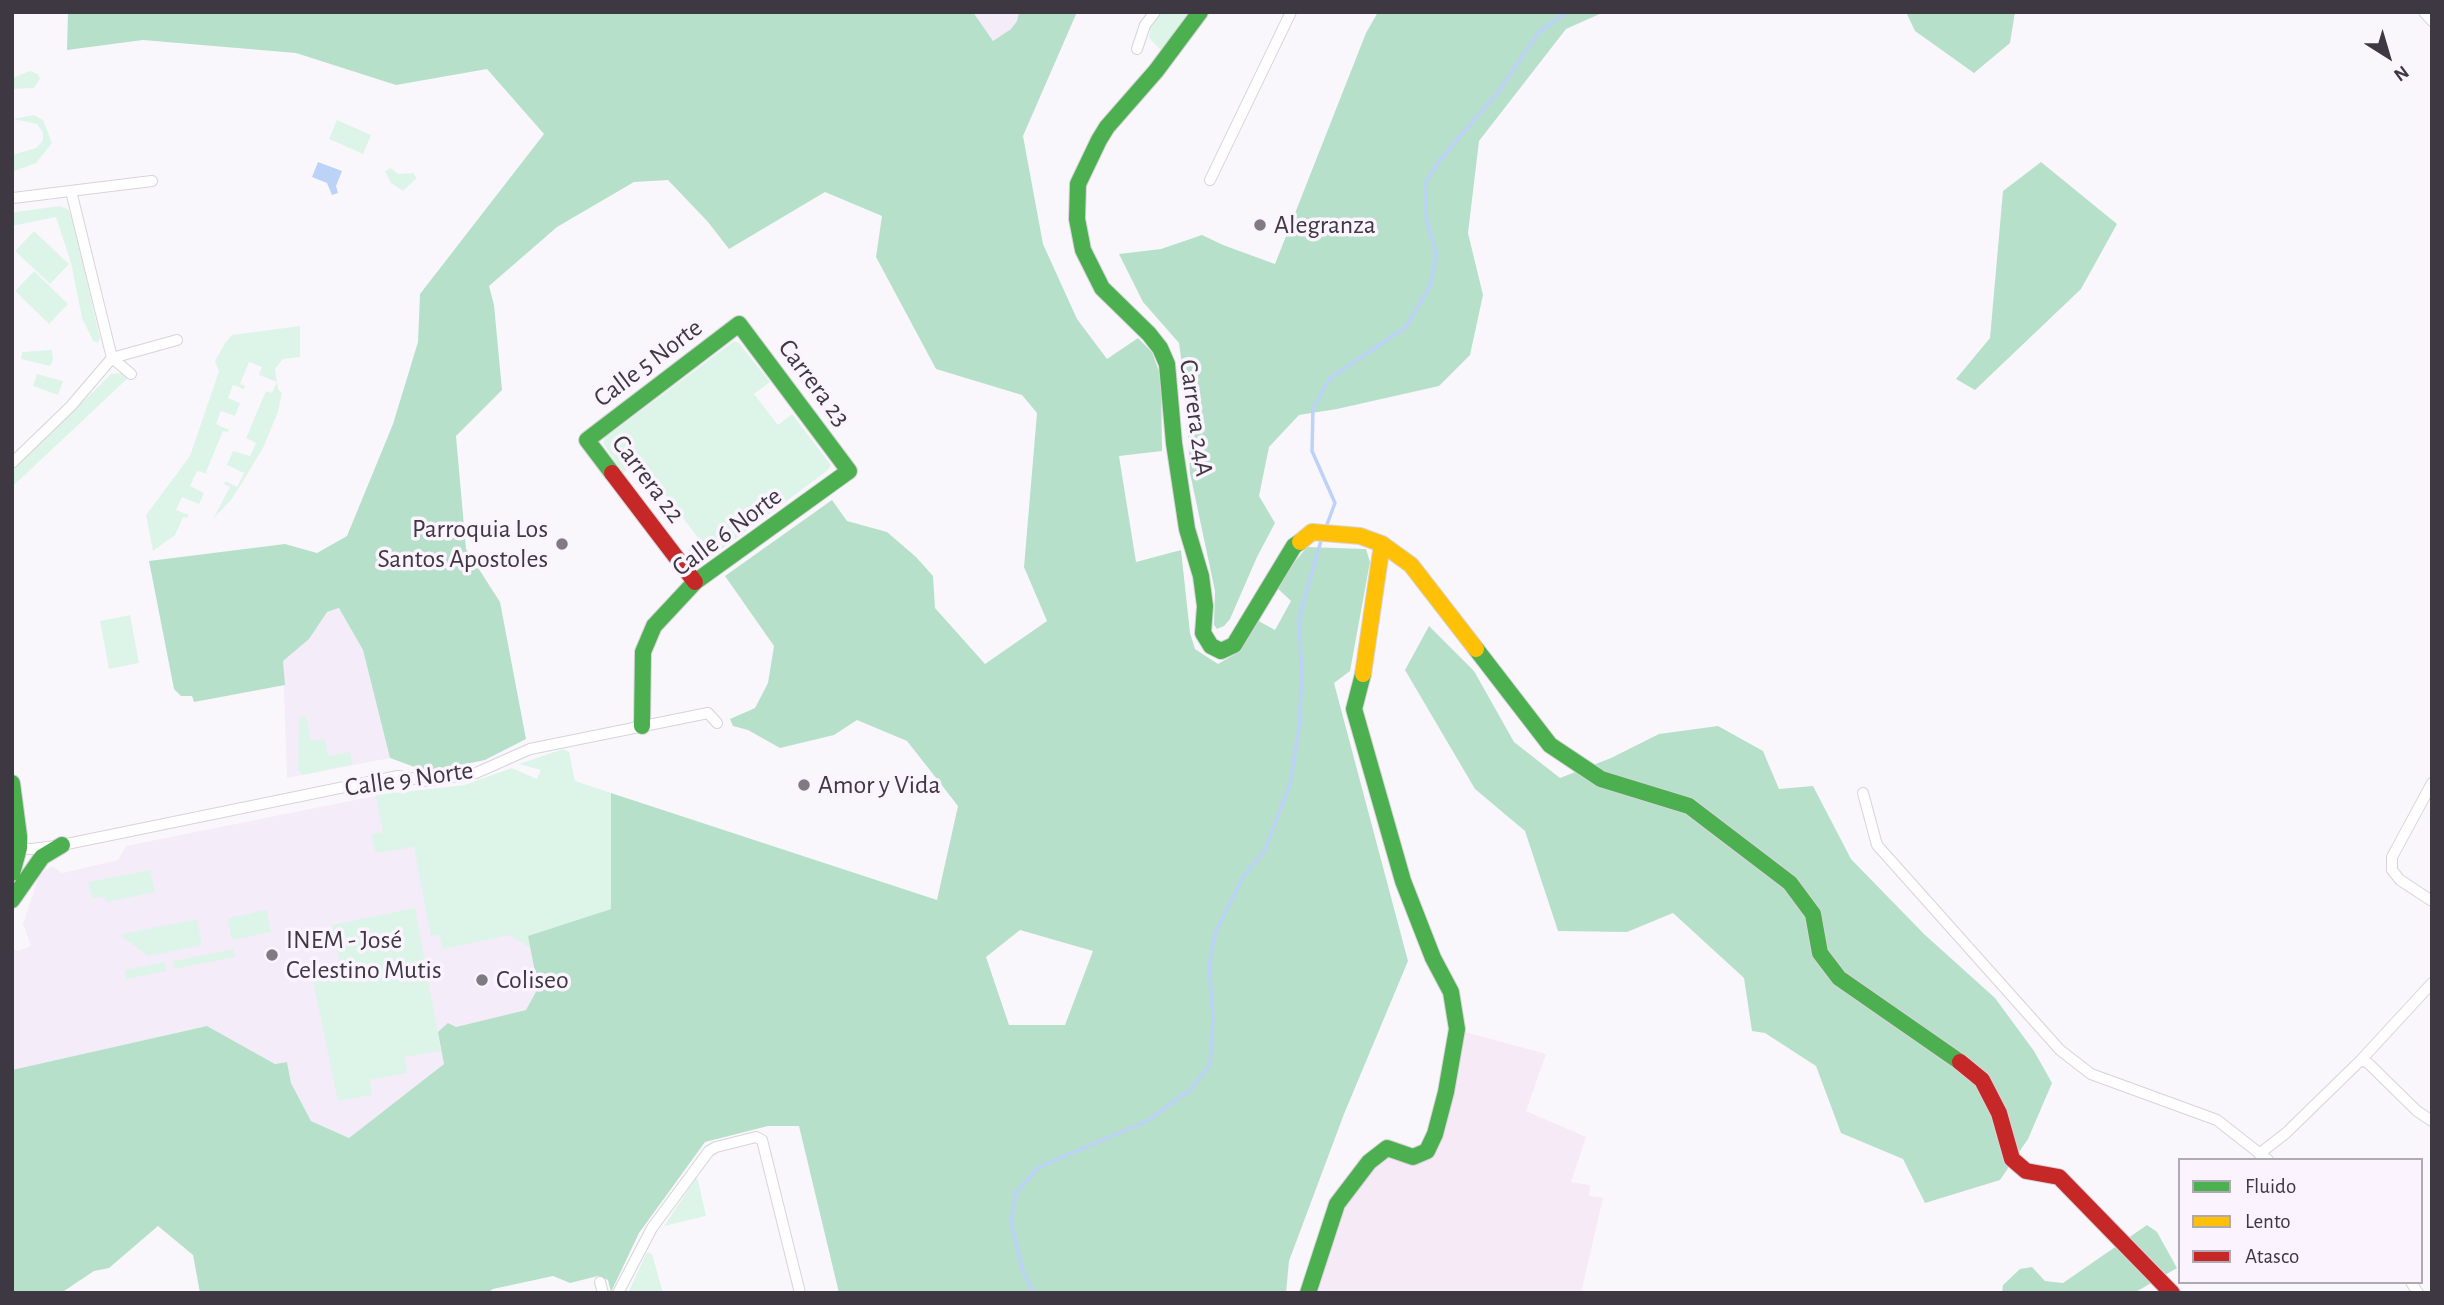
<!DOCTYPE html>
<meta charset="utf-8">
<style>
body{margin:0}
#map{position:relative;width:2444px;height:1305px;overflow:hidden;background:#faf7fc;font-family:"Alegreya Sans",sans-serif}
canvas{display:block}
.frame{position:absolute;inset:0;border:14px solid #3e3842;pointer-events:none}
.legend{position:absolute;left:2178px;top:1158px;width:245px;height:126px;box-sizing:border-box;background:#fbf4ff;border:2px solid #afa9b3;margin:0;padding:9px 12px;list-style:none;font-size:21px;color:#3e3842}
.legend li{display:flex;align-items:center;gap:14px;height:35px}
.legend b{width:35px;border:2px solid #afa9b3}
.north{position:absolute;left:2353px;top:21px;width:70px;height:70px;-webkit-text-stroke:5px #fbf4ff;paint-order:stroke;rotate:143deg;font-size:19px;font-weight:700;line-height:28px;text-align:center;color:#3e3842}
.north::after{content:'';display:block;margin:auto;width:24px;height:32px;background:#3e3842;clip-path:polygon(50% 0,100% 100%,50% 72%,0 100%)}
</style>
<div id="map">
<canvas width="2444" height="1305"></canvas>
<div class="frame"></div>
<ul class="legend">
<li><b style="height:9px;background:#4caf50"></b>Fluido</li>
<li><b style="height:9px;background:#ffc107"></b>Lento</li>
<li><b style="height:9px;background:#c62828"></b>Atasco</li>
</ul>
<div class="north">N</div>
</div>
<script>
const ctx = document.querySelector('canvas').getContext('2d');
ctx.lineJoin = 'round';
function fillPath(path, color) {
  ctx.fillStyle = color;
  ctx.fill(path, 'evenodd');
}
function shape(rows) {
  const path = new Path2D();
  for (const r of rows) {
    path.moveTo(r[0], r[1]);
    for (let i = 2; i < r.length; i += 2) path.lineTo(r[i], r[i + 1]);
  }
  return path;
}
function trace(path, color, width, dash) {
  ctx.strokeStyle = color;
  ctx.lineWidth = width;
  ctx.lineCap = dash ? 'butt' : 'round';
  ctx.setLineDash(dash || []);
  ctx.stroke(path);
}
function label(font, color, halo, rows, align = 'center') {
  ctx.font = font + ' "Alegreya Sans",sans-serif';
  ctx.lineWidth = 7;
  ctx.setLineDash([]);
  ctx.textBaseline = 'middle';
  ctx.strokeStyle = halo;
  ctx.fillStyle = color;
  for (const [text, x, y, turn = 0] of rows) {
    ctx.save();
    ctx.translate(x, y);
    ctx.rotate((+turn || 0) * Math.PI / 180);
    ctx.textAlign = isNaN(turn) ? turn : align;
    if (halo) ctx.strokeText(text, 0, 0);
    ctx.fillText(text, 0, 0);
    ctx.restore();
  }
}
fillPath(shape([
 [973,12,1019,12,1017,21,1011,29,993,41],
 [340,608,363,650,390,758,287,778,283,661,308,639,327,612],
 [541,770,611,793,611,909,528,936,538,988,526,1010,456,1027,444,1064,349,1138,311,1121,291,1083,287,1062,275,1064,207,1026,12,1070,14,960,12,948,18,951,31,946,23,924,39,876,48,868,53,867,62,873,118,860,126,846,395,792,406,806,537,779]
]), '#f4ecf9');
fillPath(shape([
 [1465,1032,1546,1054,1526,1111,1586,1137,1571,1182,1590,1185,1589,1196,1603,1198,1581,1293,1317,1293,1340,1217,1369,1168,1387,1157,1398,1158,1436,1146]
]), '#f5eaf5');
fillPath(shape([
 [1162,12,1190,12,1162,51,1149,38,1150,27],
 [30,71,38,74,40,79,34,88,12,89,12,78],
 [34,115,43,120,52,143,36,163,12,172,12,155,36,148,43,140,43,133,37,124,13,119],
 [337,120,371,135,363,154,329,139],
 [391,168,398,174,413,173,417,178,403,191,391,183,385,171],
 [59,206,68,209,72,218,100,338,98,343,93,341,82,318,71,263,56,217,12,226,12,214,16,212],
 [34,231,69,264,50,284,15,251],
 [34,271,68,304,49,324,15,291],
 [300,326,300,357,283,359,275,369,278,389,282,393,278,412,263,448,245,478,231,500,213,519,230,487,224,484,225,481,237,487,244,473,227,465,233,451,250,456,256,443,246,438,266,391,272,393,277,382,259,375,262,367,249,362,240,384,245,386,244,389,233,385,228,398,240,403,235,416,221,411,216,424,229,430,228,432,223,431,206,472,209,474,197,471,190,486,204,493,199,504,182,497,176,510,189,515,187,518,183,517,175,535,153,551,146,515,190,456,219,371,215,361,225,343,232,335],
 [734,341,739,343,770,382,754,394,778,425,792,414,831,465,828,470,699,566,688,551,698,538,640,461,623,473,603,443,605,438],
 [52,350,53,360,50,366,21,359,22,352],
 [121,373,128,378,12,487,12,471,111,374],
 [37,374,63,381,58,395,33,386],
 [130,615,139,663,109,669,100,621],
 [306,716,311,741,325,739,328,756,350,752,353,764,303,775,298,770,299,717],
 [563,749,569,752,575,781,611,793,611,909,528,936,532,949,510,935,443,949,439,935,431,936,414,847,376,853,371,834,383,832,376,795,464,785,512,768,537,779,541,770,519,764],
 [150,870,155,892,106,902,104,896,92,898,88,882],
 [415,908,441,1051,405,1057,407,1073,370,1080,372,1095,338,1101,312,976,341,970,332,925],
 [267,910,271,932,232,940,228,918],
 [197,919,202,945,148,956,123,937,122,934],
 [234,949,235,957,174,969,173,961],
 [165,962,166,971,126,979,125,970],
 [696,1178,698,1180,706,1216,664,1226],
 [647,1252,652,1254,663,1293,628,1293]
]), '#ddf5e8');
fillPath(shape([
 [68,12,973,12,993,41,1011,29,1017,21,1019,12,1077,12,1023,136,1043,244,1077,319,1107,359,1138,338,1152,352,1161,377,1162,451,1119,456,1136,562,1181,550,1190,633,1195,649,1218,664,1237,653,1255,619,1275,630,1291,601,1275,586,1307,547,1366,549,1370,562,1350,671,1334,683,1408,961,1344,1114,1289,1261,1286,1293,839,1293,799,1126,768,1126,705,1142,639,1233,611,1292,608,1280,598,1276,570,1283,553,1276,493,1289,487,1293,200,1293,193,1255,158,1226,109,1268,94,1271,61,1293,12,1293,12,1070,207,1026,275,1064,287,1062,291,1083,311,1121,349,1138,444,1064,438,1032,448,1023,456,1027,526,1010,538,988,528,936,611,909,611,793,937,900,958,806,907,741,857,720,834,735,780,748,748,730,733,726,730,719,755,708,768,683,774,646,725,576,832,500,847,521,887,532,916,557,933,576,935,608,985,664,1047,621,1024,567,1037,413,1022,395,936,369,876,257,882,216,825,192,729,249,708,222,668,180,634,182,557,227,489,286,494,305,502,390,456,436,466,549,500,602,526,739,485,760,428,772,390,758,363,650,339,608,327,612,309,639,283,661,285,685,194,702,192,696,181,696,174,689,149,561,285,544,317,553,347,536,393,424,418,342,420,294,544,134,487,69,396,85,296,53,143,40,67,50],
 [1020,930,1093,951,1065,1025,1009,1025,986,957],
 [1378,12,1604,12,1566,29,1479,141,1468,233,1483,295,1470,355,1439,386,1337,409,1299,415,1269,447,1259,496,1275,523,1257,557,1230,619,1224,626,1217,629,1214,625,1215,591,1190,473,1186,393,1179,343,1143,302,1119,254,1161,249,1202,235,1223,245,1275,264,1366,33],
 [1906,12,2015,12,2010,43,1974,73,1915,31],
 [2041,162,2117,224,2081,289,1975,390,1956,379,1990,338,2003,191],
 [1429,626,1474,671,1514,742,1560,778,1611,758,1659,734,1718,726,1763,751,1779,789,1813,786,1851,859,1924,934,1995,998,2034,1051,2052,1083,2028,1139,2000,1180,1925,1203,1903,1159,1841,1133,1816,1066,1765,1033,1752,1031,1744,978,1673,913,1627,932,1558,931,1525,831,1475,789,1405,670],
 [2147,1225,2157,1232,2177,1268,2134,1293,2002,1293,2003,1285,2020,1269,2032,1267,2045,1281,2063,1283]
]), '#b7e0ca');
fillPath(shape([
 [318,162,342,171,336,186,338,193,332,195,327,183,312,177]
]), '#bcd2f7');
trace(shape([
 [1326,527,1335,503,1312,451,1313,408,1330,378,1406,327,1431,284,1436,254,1426,217,1426,182,1440,160,1498,92,1539,32,1567,12],
 [1034,1293,1023,1272,1011,1222,1016,1192,1039,1167,1147,1121,1190,1090,1210,1065,1213,1018,1209,965,1216,931,1243,877,1265,850,1290,784,1299,728,1302,675,1299,619,1322,537]
]), '#bcd2f7', 3.5);
const street = shape([
 [2424,12,2432,21],
 [1137,49,1145,25,1155,12],
 [1210,180,1291,12],
 [71,191,112,358,131,374],
 [13,198,152,181],
 [12,463,71,406,112,358,177,340],
 [2432,783,2392,857,2392,870,2400,880,2432,901],
 [1863,793,1877,845,2060,1050,2091,1074,2217,1120,2268,1160],
 [15,848,32,849,62,845,398,776,428,781,476,773,530,749,708,713,717,723],
 [2361,1060,2368,1063,2417,1111,2432,1121],
 [2259,1154,2286,1133,2361,1060,2432,983],
 [600,1282,603,1293],
 [2411,1282,2418,1293],
 [618,1293,652,1228,709,1151,716,1147,756,1137,762,1140,800,1293]
]);
const fast = shape([
 [1200,12,1156,71,1107,127,1099,140,1078,184,1077,219,1083,250,1102,288,1149,334,1160,348,1167,364,1174,443,1187,529,1201,576,1205,606,1203,633,1211,646,1221,651,1234,645,1294,546,1300,542],
 [612,473,587,440,739,324,849,471,695,582,654,626,643,652,642,726],
 [1476,649,1550,745,1601,779,1689,806,1790,883,1813,914,1820,953,1839,978,1960,1062],
 [12,783,19,836,19,848,12,873],
 [12,900,42,857,62,845],
 [1308,1293,1337,1204,1369,1162,1387,1148,1413,1157,1427,1151,1435,1134,1446,1092,1457,1029,1451,992,1433,958,1403,881,1354,709,1363,674]
]);
const slow = shape([
 [1300,542,1312,532,1360,536,1382,544,1411,565,1476,649],
 [1363,674,1382,544]
]);
const jam = shape([
 [612,473,695,582],
 [1960,1062,1982,1080,1999,1113,2012,1159,2026,1171,2059,1177,2172,1293]
]);
trace(street, '#d8d3db', 12);
trace(fast, '#d8d3db', 18);
trace(slow, '#d8d3db', 18);
trace(jam, '#d8d3db', 18);
trace(street, '#fefeff', 10);
trace(fast, '#4caf50', 16);
trace(slow, '#ffc107', 16);
trace(jam, '#c62828', 16);
for (const [x, y, r, color] of [
 [1260,225,7,"#807b83"],
 [562,544,7,"#807b83"],
 [804,785,7,"#807b83"],
 [272,955,7,"#807b83"],
 [482,980,7,"#807b83"]
]) {
  const dot = new Path2D();
  dot.arc(x, y, r, 0, 2 * Math.PI);
  ctx.fillStyle = color;
  ctx.fill(dot);
  trace(dot, '#fbf4ff', 2.5);
}
label('26px', '#3e3842', '#fbf4ff', [
 ["Alegranza",1274,225],
 ["Parroquia Los",548,529,"right"],
 ["Santos Apostoles",548,559,"right"],
 ["Amor y Vida",818,785],
 ["INEM - José",286,940],
 ["Celestino Mutis",286,970],
 ["Coliseo",496,980]
], 'left');
label('26px', '#3e3842', '#fbf4ff', [
 ["Calle 5 Norte",648,363,-37],
 ["Carrera 23",814,383,53],
 ["Carrera 24A",1196,418,82],
 ["Carrera 22",648,479,53],
 ["Calle 6 Norte",727,532,-37],
 ["Calle 9 Norte",409,779,-8]
]);
</script>
